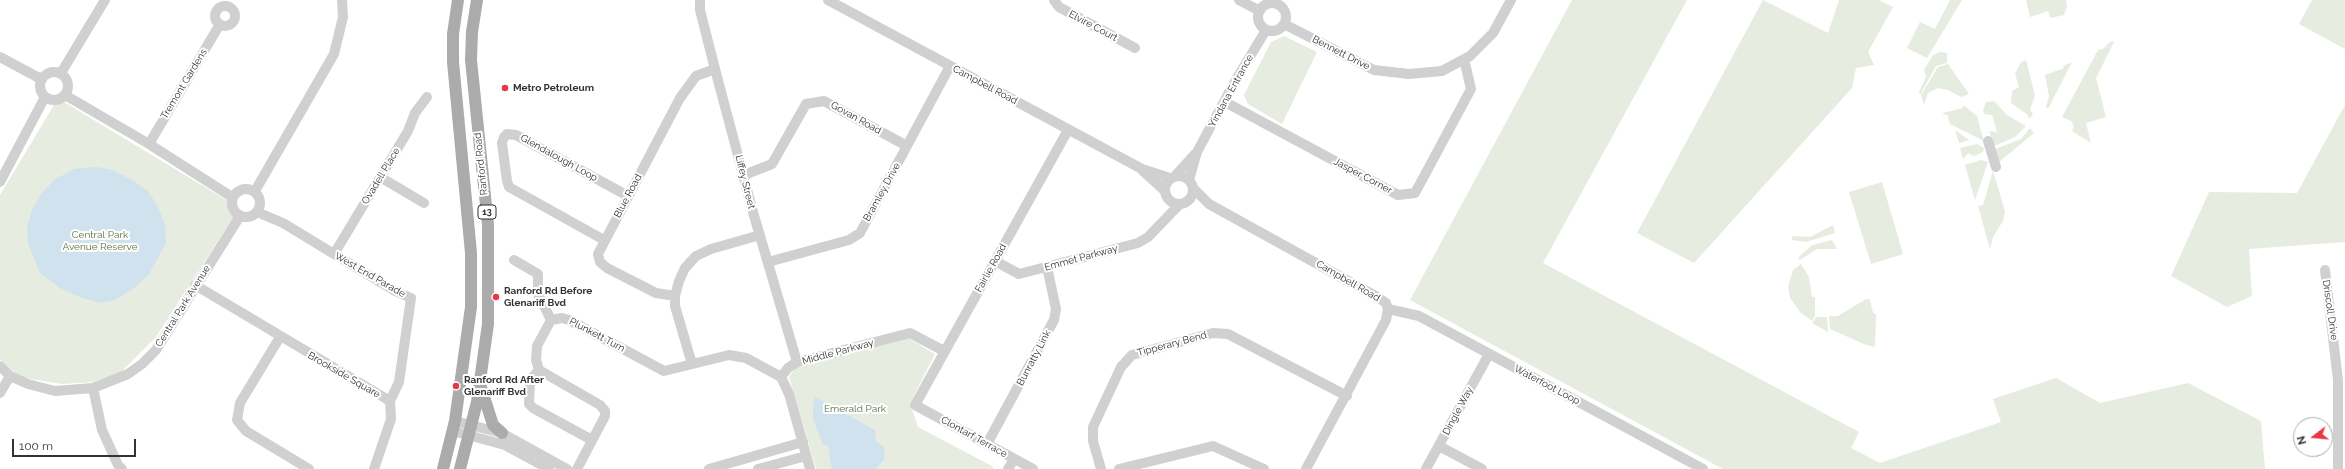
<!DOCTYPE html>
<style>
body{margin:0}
#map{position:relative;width:2345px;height:469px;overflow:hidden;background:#fff;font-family:Raleway,sans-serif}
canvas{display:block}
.north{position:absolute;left:2293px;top:417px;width:40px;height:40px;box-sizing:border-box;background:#fff;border:1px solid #adadad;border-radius:50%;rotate:254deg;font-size:11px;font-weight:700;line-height:16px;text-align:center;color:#333}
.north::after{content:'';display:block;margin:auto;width:14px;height:18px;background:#e63946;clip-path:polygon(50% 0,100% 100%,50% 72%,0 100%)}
.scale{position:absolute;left:12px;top:439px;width:124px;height:18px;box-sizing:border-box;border:2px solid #333;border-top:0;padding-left:5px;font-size:12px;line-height:14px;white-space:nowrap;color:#333;-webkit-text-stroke:3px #fff;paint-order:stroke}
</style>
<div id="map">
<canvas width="2345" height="469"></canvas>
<div class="north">N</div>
<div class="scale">100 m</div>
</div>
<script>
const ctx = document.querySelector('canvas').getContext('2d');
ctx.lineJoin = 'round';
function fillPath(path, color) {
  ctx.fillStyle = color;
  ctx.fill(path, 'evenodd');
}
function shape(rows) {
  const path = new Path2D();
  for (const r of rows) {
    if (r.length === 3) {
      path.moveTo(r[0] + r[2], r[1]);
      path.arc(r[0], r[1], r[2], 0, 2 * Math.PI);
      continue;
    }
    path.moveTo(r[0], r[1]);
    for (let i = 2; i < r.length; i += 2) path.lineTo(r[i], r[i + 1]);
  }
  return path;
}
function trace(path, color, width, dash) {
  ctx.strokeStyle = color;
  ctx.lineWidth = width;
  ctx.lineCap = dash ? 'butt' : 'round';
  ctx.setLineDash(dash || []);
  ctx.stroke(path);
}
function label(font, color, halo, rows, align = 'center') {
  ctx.font = font + ' Raleway,sans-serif';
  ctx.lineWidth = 4;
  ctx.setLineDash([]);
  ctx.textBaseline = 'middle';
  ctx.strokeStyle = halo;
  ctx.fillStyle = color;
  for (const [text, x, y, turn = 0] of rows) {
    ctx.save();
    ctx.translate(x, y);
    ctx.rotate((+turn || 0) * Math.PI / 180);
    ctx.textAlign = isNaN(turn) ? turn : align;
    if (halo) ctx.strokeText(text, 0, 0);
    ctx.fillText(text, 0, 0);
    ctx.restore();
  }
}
fillPath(shape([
 [1572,0,1687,0,1543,263,1859,432,1851,448,1880,463,2001,422,1993,399,2056,378,2100,403,2188,383,2261,421,2265,469,1723,469,1410,300],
 [1763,0,1828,33,1839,0,1879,0,1893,7,1868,52,1874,65,1856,68,1852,88,1694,263,1637,233],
 [1950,0,1962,0,1927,58,1907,48,1920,22,1935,29],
 [2026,0,2066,0,2067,6,2064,15,2050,18,2048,11,2030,17],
 [2312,0,2345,0,2345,49,2299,24],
 [1284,36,1317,52,1282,124,1248,104,1244,95,1271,42],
 [2111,41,2114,42,2096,78,2106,117,2086,123,2091,143,2072,131,2074,126,2072,124,2073,122,2062,117,2098,50,2103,49],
 [1940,52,1947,53,1947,63,1936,66,1920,95,1919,92,1926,77,1924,70,1933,55],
 [2026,60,2035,95,2030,110,2033,114,2029,119,2028,115,2011,103,2012,91,2019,87,2015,74,2021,62],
 [2072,62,2048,109,2046,107,2049,96,2045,75,2064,68,2063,66],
 [1948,64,1969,94,1961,97,1948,90,1938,88,1928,93,1924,105,1921,95,1938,67],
 [1994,101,2007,115,2026,126,2015,137,1994,146,1989,131,1997,132,1992,115,1984,114,1983,110,1986,102],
 [64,102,228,201,234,216,156,337,121,372,93,382,62,384,19,377,0,359,0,195,54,105],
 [1963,105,1977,116,1984,141,1950,124,1947,114,1944,115,1943,113,1963,108],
 [2345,105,2345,242,2249,249,2252,296,2227,307,2171,276,2209,192,2297,193],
 [2030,128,2034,133,1999,162,1995,149,2021,139],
 [1955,130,1969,140,1959,143],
 [1977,144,1984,148,1983,152,1974,156,1968,153,1963,159,1960,148],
 [1981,160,1988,162,1975,200,1965,165],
 [1993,171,2005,211,2003,221,1993,237,1990,249,1978,206,1983,205],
 [1882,182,1903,254,1871,264,1849,192],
 [1833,225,1835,233,1806,242,1792,240,1792,236,1810,237],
 [1832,240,1837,249,1817,249,1800,260,1798,258,1812,245],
 [1801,264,1809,277,1812,297,1815,297,1815,316,1812,321,1801,313,1790,298,1788,286,1793,270],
 [1866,299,1870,300,1873,313,1876,314,1875,347,1866,345,1830,329,1829,316,1838,316],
 [1816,317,1827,317,1828,332,1812,323],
 [908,338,935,354,910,403,918,427,992,466,994,469,816,469,789,377,798,365]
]), '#e6ecdf');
fillPath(shape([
 [96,167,113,170,132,180,148,191,158,207,165,225,166,243,149,274,134,288,115,300,100,303,82,298,60,288,40,273,28,243,27,227,32,210,41,194,54,180,74,169],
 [815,397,875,430,876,441,884,447,885,453,884,460,875,469,832,469,828,446,823,445,813,419,813,405]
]), '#cfe2ee');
trace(shape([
 [700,0,700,10,715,69,753,212,797,362],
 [828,0,1142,169,1170,178],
 [1054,0,1059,7,1135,48],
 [1239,0,1260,11],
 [1272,17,14],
 [225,16,10],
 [1284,24,1374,70,1409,74,1442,71,1470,56,1493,33,1511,0],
 [0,57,41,79],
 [54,86,14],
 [61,73,105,0],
 [65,95,149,144,232,197],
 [1225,102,1398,195,1415,193,1471,89,1464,59],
 [1988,141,1996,167],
 [149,144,220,24],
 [1143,171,1165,191],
 [744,175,772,164,806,104,824,101,907,146],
 [1179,190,14],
 [1175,176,1195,154],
 [380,177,424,203],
 [1189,180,1197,152,1234,83,1266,30],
 [0,182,45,97],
 [1193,188,1209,204,1379,298,1386,303,1388,309,1386,320,1306,469],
 [246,203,14],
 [255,191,334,54,343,17,342,0],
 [257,212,283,223,395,291,411,298,399,382,390,401],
 [604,240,509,187,507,181,502,143,504,137,507,134,516,135,628,196],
 [334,254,408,131,415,113,427,97],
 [514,260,538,274,538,294,551,320],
 [995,261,1019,274,1138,243,1148,237,1180,204],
 [768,262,849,240,860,233,950,66],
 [2325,270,2338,380,2338,469],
 [195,285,390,401,391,419,374,469],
 [675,296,656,293,607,268,600,262,598,254,680,98,696,76,715,69],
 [1388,309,1419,316,1703,469],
 [280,337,240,403,237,420,246,431,309,469],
 [692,364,675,306,675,296,679,281,685,268,696,256,711,249,760,235],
 [0,366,10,376,28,384,55,391,93,388,128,374,142,364,156,350,240,216],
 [539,370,530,380,529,404,533,408,592,440],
 [93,388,102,430,118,465,122,469],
 [0,393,10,376],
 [455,421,502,433,567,469],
 [453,431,505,445,549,469],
 [987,444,1054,320,1056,309,1047,267],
 [1439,446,1482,469],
 [577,469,605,416,605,411,600,405,539,370,536,360,537,346,551,320,562,318,569,320,664,371,729,355,746,358,781,377],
 [709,469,803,442],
 [758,469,806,456],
 [810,469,789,394,781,377,788,368,797,362,910,333,944,351],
 [1008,469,1014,459],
 [1033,469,915,405,1068,130],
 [1101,469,1093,441,1093,427,1121,367,1132,355,1213,333,1228,334,1347,396],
 [1119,469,1213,446,1264,469],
 [1426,469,1489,354]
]), '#d0d0d0', 10);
trace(shape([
 [481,387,493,425,502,433],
 [443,469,455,421,471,307,471,253,453,62,453,34,458,0],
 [460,469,477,402,488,324,488,225,471,60,472,32,477,0]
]), '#ababab', 12);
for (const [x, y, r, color] of [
 [505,88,4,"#e63946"],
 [496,297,4,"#e63946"],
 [456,386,4,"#e63946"]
]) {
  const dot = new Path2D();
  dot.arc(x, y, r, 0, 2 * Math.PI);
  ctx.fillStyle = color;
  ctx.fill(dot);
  trace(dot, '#fff', 1.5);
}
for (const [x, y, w] of [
 [487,212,18]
]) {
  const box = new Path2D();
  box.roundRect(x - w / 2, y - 7, w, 14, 3);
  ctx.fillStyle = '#fff';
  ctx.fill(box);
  trace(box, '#333', 1);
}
label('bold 9px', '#333', null, [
 ["13",487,212]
]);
label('10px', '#333', '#fff', [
 ["Elvire Court",1093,26,28],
 ["Bennett Drive",1341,53,27],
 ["Tremont Gardens",184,84,-59],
 ["Campbell Road",985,85,28],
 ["Yindana Entrance",1231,91,-61],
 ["Govan Road",856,118,29],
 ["Glendalough Loop",559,158,29],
 ["Ranford Road",481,164,-96],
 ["Ovadell Place",381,176,-59],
 ["Jasper Corner",1363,176,28],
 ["Liffey Street",745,182,76],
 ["Bramley Drive",882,192,-61],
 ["Blue Road",628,196,-62],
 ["Emmet Parkway",1081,258,-15],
 ["Fairlie Road",991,268,-61],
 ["West End Parade",370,275,30],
 ["Campbell Road",1348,281,30],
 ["Central Park Avenue",183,306,-58],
 ["Driscoll Drive",2330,310,82],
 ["Plunkett Turn",597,335,28],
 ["Tipperary Bend",1172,344,-15],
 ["Middle Parkway",838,352,-15],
 ["Bunratty Link",1034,358,-62],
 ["Brookside Square",344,375,30],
 ["Waterfoot Loop",1547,385,28],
 ["Dingle Way",1458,411,-62],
 ["Clontarf Terrace",974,437,29]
]);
label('bold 10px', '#333', '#fff', [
 ["Metro Petroleum",513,88],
 ["Ranford Rd Before",504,291],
 ["Glenariff Bvd",504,303],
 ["Ranford Rd After",464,380],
 ["Glenariff Bvd",464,392]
], 'left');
label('10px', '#56703f', '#fff', [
 ["Central Park",100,235],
 ["Avenue Reserve",100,247],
 ["Emerald Park",855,409]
]);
</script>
